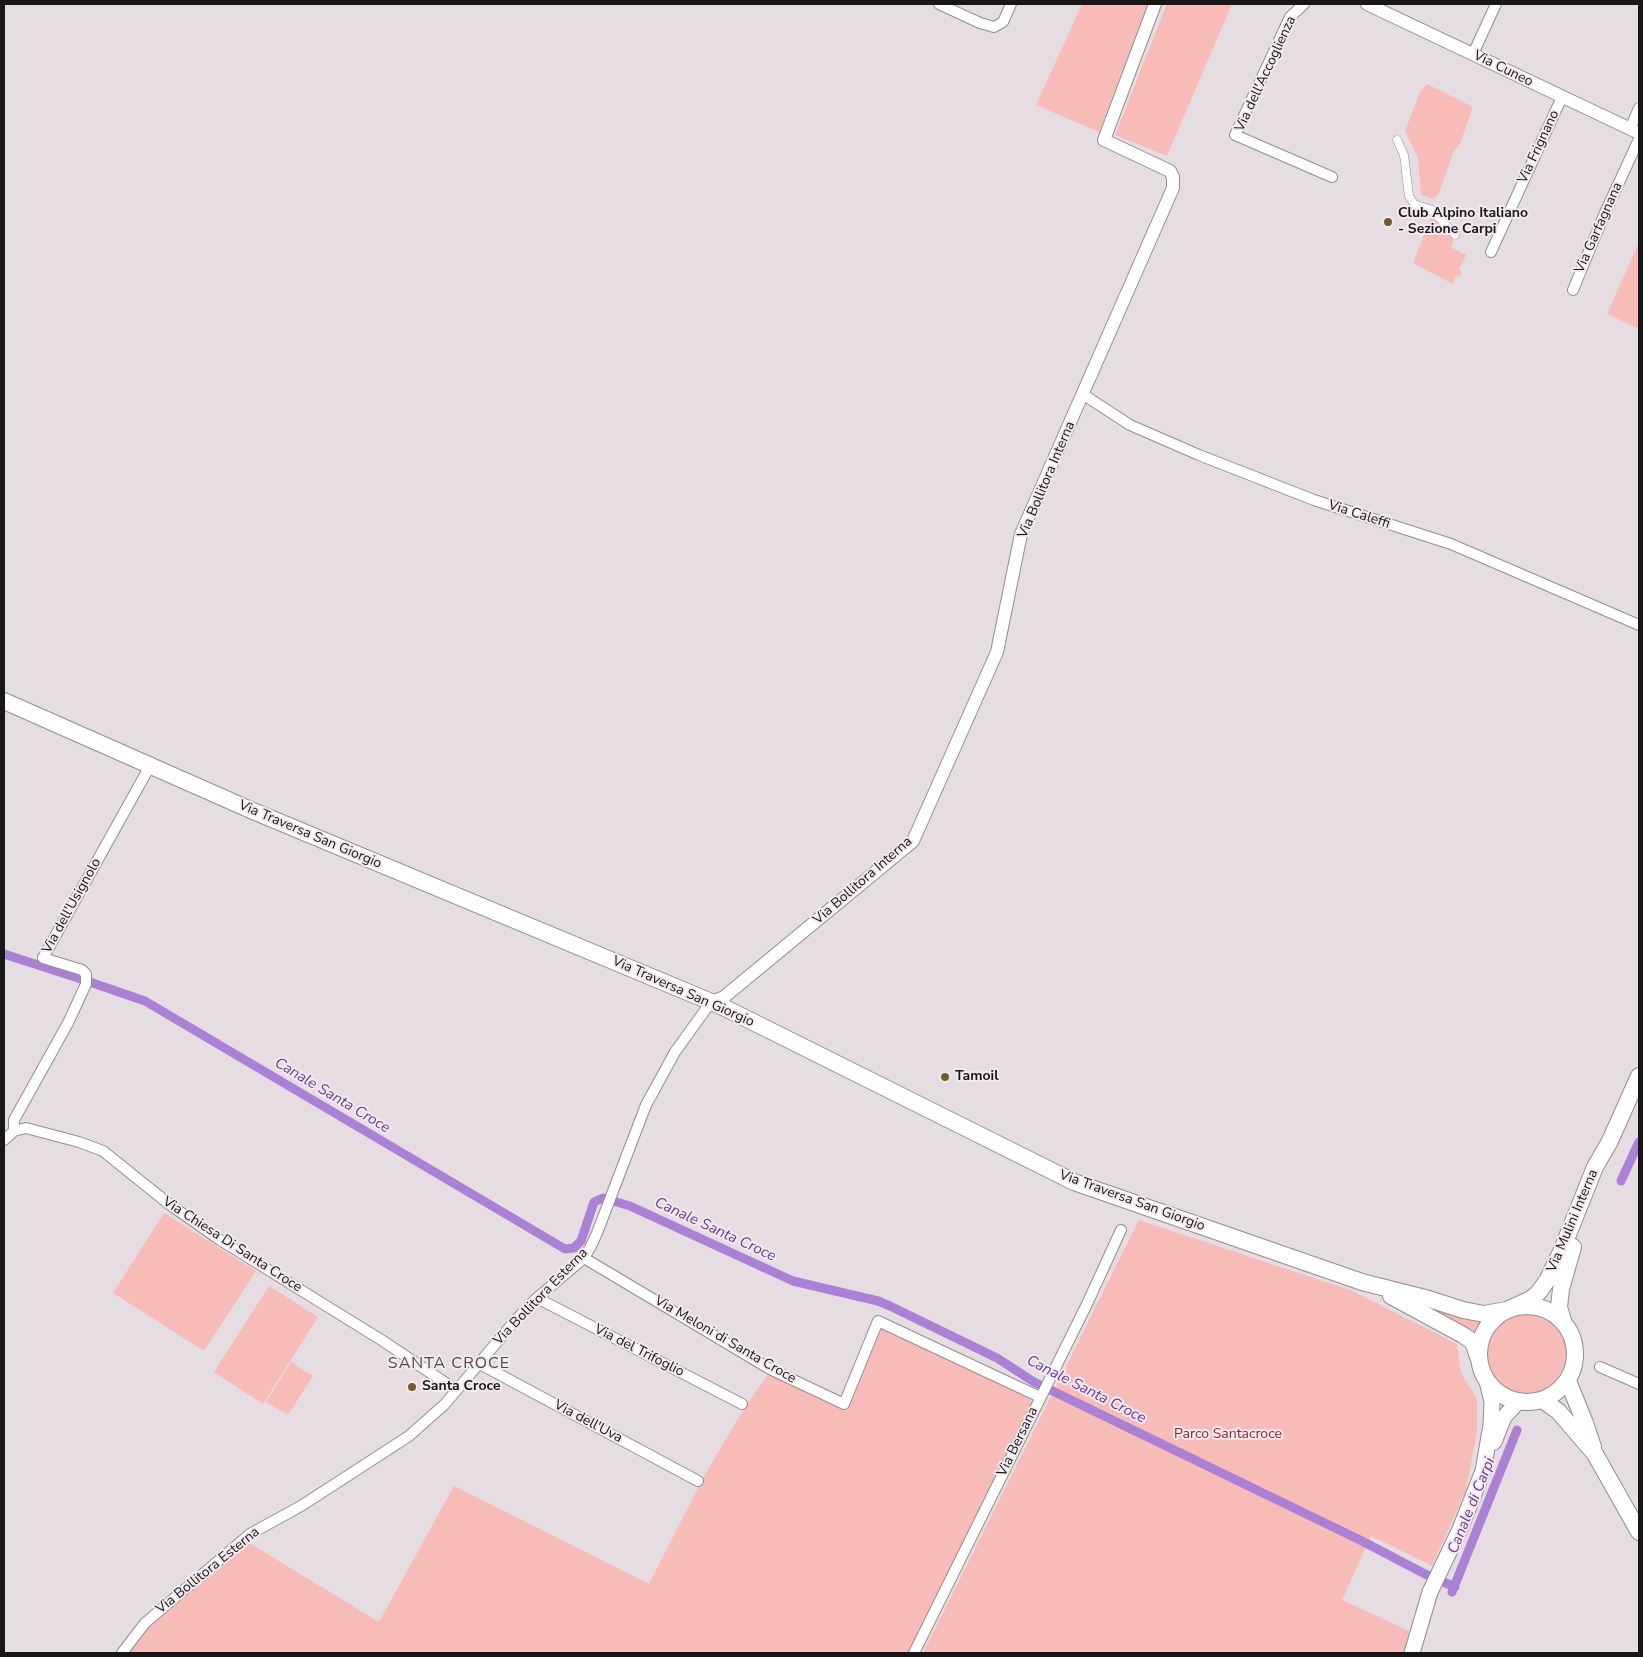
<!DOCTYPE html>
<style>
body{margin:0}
#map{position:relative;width:1643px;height:1657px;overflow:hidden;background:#e5dde1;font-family:"Nunito Sans",sans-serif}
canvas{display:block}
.frame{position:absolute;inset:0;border:5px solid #191617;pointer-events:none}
</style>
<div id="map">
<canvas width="1643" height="1657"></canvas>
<div class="frame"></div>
</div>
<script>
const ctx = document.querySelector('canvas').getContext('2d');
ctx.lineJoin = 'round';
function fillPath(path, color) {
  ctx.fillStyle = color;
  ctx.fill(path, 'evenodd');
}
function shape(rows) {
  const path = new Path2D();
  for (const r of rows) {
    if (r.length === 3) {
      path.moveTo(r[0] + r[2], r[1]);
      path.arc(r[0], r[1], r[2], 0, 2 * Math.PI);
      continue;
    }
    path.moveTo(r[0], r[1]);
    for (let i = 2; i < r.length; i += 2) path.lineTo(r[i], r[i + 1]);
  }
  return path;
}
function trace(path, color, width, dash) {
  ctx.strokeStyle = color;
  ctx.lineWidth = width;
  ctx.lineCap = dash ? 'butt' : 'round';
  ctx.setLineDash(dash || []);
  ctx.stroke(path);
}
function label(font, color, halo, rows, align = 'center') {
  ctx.font = font + ' "Nunito Sans",sans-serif';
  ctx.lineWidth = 4;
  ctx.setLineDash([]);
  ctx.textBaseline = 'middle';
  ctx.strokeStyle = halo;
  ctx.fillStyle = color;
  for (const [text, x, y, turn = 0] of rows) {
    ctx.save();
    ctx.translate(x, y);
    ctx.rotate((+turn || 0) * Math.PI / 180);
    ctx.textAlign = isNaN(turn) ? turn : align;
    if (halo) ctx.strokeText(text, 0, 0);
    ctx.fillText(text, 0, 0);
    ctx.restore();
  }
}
fillPath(shape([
 [1082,4,1148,4,1099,132,1036,105],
 [1167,4,1232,4,1167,156,1115,135],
 [1427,84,1473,107,1460,144,1454,151,1439,193,1434,199,1421,195,1418,158,1405,131,1420,92],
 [1433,212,1442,228,1454,239,1451,247,1466,255,1459,270,1462,272,1460,277,1456,276,1453,284,1413,263],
 [1639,242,1639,329,1607,314],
 [164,1213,256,1271,204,1351,113,1293],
 [1139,1220,1350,1290,1457,1344,1461,1373,1477,1399,1477,1432,1466,1490,1432,1566,1371,1536,1342,1600,1409,1631,1404,1653,923,1653],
 [269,1286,318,1317,263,1404,214,1372],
 [1433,1307,1480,1320,1475,1334,1432,1310],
 [1527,1354,41],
 [882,1326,1033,1401,912,1653,120,1653,142,1619,241,1538,379,1622,454,1486,649,1584,703,1478,742,1412,768,1374,847,1411],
 [291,1362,313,1376,288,1415,266,1402]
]), '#f7bcb7');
trace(shape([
 [4,954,81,979,145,1001,565,1249,574,1248,581,1241,594,1202,603,1198,630,1206,793,1281,878,1301,890,1306,997,1358,1034,1382,1362,1541,1425,1574,1455,1587],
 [1621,1181,1639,1142],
 [1452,1592,1517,1430]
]), '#aa81d4', 9);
const pedestrian = shape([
 [1397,140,1404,155,1409,196,1414,204,1432,210,1455,235]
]);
const minor = shape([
 [939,4,980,23,994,27,1003,22,1011,4],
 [1304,4,1290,17,1235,135,1332,177],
 [1473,54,1496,4],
 [1630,129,1639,108],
 [1491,252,1562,97],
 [1573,290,1604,215,1639,139],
 [1084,395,1130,425,1199,455,1314,500,1451,544,1639,625],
 [14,1131,14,1120,68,1023,86,984,86,974,82,970,43,958,150,766],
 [4,1140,14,1131,26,1128,79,1142,103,1151,169,1204,220,1240,383,1341,456,1390],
 [584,1258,770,1369,844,1404,878,1321,1040,1397],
 [537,1298,742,1404],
 [478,1363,698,1481],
 [1600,1367,1639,1384],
 [122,1653,145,1623,250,1534,301,1506,409,1436,445,1404,513,1323,537,1298,584,1258,591,1246,597,1233,646,1105,675,1052,711,1002],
 [914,1653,1087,1304,1121,1230]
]);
const tertiary = shape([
 [1367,4,1639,133],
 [711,1002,724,997,913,841,997,652,1021,534,1173,188,1173,177,1170,171,1104,140,1155,4]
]);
const secondary = shape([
 [1494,1442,1504,1417,1518,1402],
 [1412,1653,1430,1592,1460,1529,1483,1471,1491,1425,1492,1402,1487,1381]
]);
const primary = shape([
 [4,701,253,811,721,1006,1074,1182,1362,1282,1429,1299,1463,1310,1484,1314,1507,1310,1531,1299,1539,1292,1548,1279,1561,1252,1595,1167,1609,1143,1639,1076],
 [1391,1296,1463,1335,1473,1342,1478,1357],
 [1527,1354,48],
 [1564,1324,1559,1307,1561,1289,1573,1247],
 [1568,1381,1585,1423,1593,1447],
 [1542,1400,1558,1411,1595,1454,1639,1532]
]);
trace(pedestrian, '#948c90', 9);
trace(minor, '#948c90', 12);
trace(tertiary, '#948c90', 14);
trace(secondary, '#948c90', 17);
trace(primary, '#948c90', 18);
trace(pedestrian, '#fff', 8);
trace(minor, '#fff', 10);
trace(tertiary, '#fff', 12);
trace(secondary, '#fff', 15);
trace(primary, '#fff', 16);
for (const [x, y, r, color] of [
 [1388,222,5,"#755c2d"],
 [945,1077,5,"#755c2d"],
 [412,1387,5,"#755c2d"]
]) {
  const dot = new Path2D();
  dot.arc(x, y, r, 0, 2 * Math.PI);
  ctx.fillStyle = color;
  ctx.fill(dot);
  trace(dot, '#f2eaee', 2);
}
label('14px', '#191617', '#f2eaee', [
 ["Via Cuneo",1503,69,26],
 ["Via dell'Accoglienza",1266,74,-65],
 ["Via Frignano",1539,147,-65],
 ["Via Garfagnana",1599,228,-66],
 ["Via Bollitora Interna",1047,480,-67],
 ["Via Caleffi",1359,515,18],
 ["Via Traversa San Giorgio",310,835,23],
 ["Via Bollitora Interna",863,881,-41],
 ["Via dell'Usignolo",72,906,-61],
 ["Via Traversa San Giorgio",683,992,24],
 ["Via Traversa San Giorgio",1132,1201,20],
 ["Via Mulini Interna",1573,1221,-67],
 ["Via Chiesa Di Santa Croce",232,1245,33],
 ["Via Bollitora Esterna",541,1297,-46],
 ["Via Meloni di Santa Croce",725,1340,30],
 ["Via del Trifoglio",639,1351,27],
 ["Via dell'Uva",588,1422,28],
 ["Via Bersana",1018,1442,-64],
 ["Via Bollitora Esterna",208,1571,-39]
]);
label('bold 14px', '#191617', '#f2eaee', [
 ["Club Alpino Italiano",1398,214],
 ["- Sezione Carpi",1398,230],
 ["Tamoil",955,1077],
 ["Santa Croce",422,1387]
], 'left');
label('14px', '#9a2127', '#f2eaee', [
 ["Parco Santacroce",1228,1435]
]);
label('italic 15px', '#6b3699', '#f2eaee', [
 ["Canale Santa Croce",332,1096,31],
 ["Canale Santa Croce",715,1230,25],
 ["Canale Santa Croce",1086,1390,27],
 ["Canale di Carpi",1472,1506,-68]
]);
ctx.letterSpacing = '1px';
label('16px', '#50494c', '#f2eaee', [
 ["SANTA CROCE",449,1364]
]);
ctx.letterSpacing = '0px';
</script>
